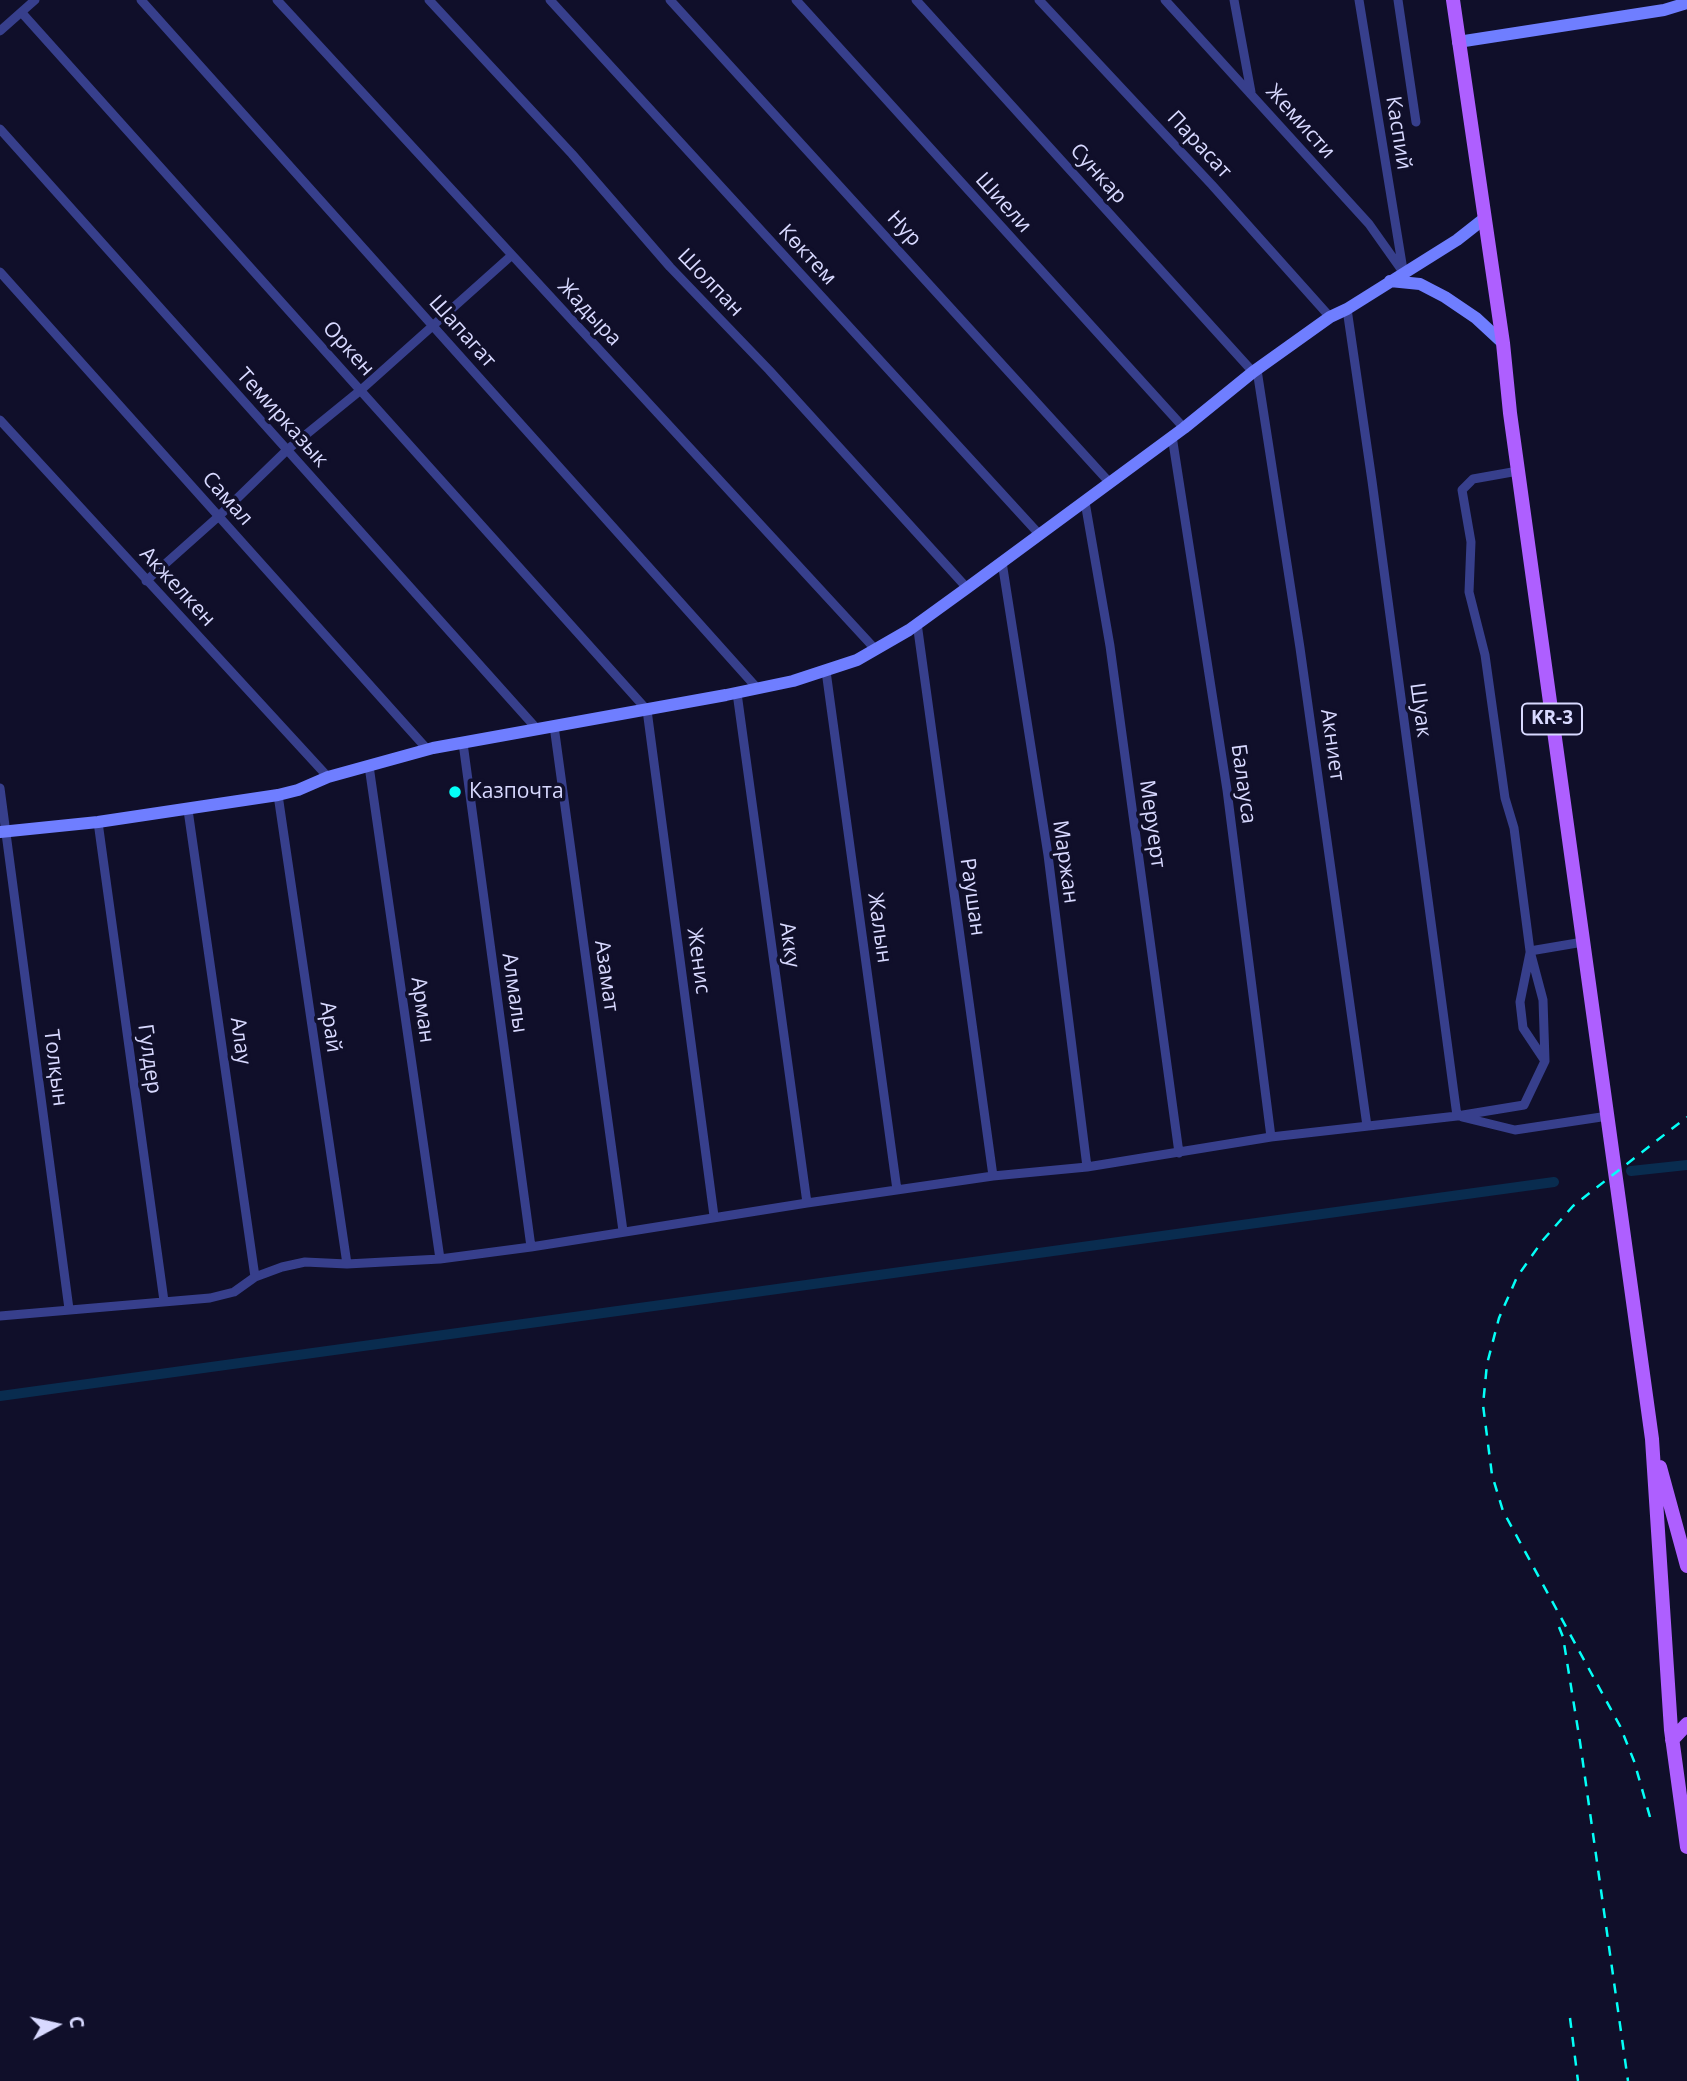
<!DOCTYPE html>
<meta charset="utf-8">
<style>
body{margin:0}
#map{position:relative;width:1687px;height:2081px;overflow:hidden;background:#100f2a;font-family:"Open Sans",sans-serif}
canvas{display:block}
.north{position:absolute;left:21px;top:1990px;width:70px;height:70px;-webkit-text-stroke:5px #100f2a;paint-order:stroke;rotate:82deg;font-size:19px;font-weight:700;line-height:28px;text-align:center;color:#d8d9ff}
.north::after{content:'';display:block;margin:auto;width:24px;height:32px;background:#d8d9ff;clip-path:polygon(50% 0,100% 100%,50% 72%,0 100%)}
</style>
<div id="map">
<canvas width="1687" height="2081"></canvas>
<div class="north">С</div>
</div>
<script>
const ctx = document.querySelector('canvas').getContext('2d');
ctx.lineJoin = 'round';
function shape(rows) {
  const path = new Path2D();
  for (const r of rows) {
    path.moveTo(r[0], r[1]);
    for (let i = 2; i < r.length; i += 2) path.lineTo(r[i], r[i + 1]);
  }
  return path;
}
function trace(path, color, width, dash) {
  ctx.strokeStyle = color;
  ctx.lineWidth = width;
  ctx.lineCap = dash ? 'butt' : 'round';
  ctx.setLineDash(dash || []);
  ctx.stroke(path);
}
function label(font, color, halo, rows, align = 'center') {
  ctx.font = font + ' "Open Sans",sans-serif';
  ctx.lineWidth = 7;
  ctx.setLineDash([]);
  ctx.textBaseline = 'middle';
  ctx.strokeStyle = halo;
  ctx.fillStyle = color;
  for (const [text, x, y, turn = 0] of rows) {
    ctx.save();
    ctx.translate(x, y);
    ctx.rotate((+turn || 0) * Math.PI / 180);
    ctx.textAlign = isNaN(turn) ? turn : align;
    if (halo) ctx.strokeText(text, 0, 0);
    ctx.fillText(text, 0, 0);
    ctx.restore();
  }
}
trace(shape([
 [1631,1171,1687,1165],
 [0,1396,1554,1182]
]), '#092c4f', 10);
trace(shape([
 [141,0,757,688],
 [277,0,876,650],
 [429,0,572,154,670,267,769,370,967,588],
 [550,0,1039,534],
 [670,0,1110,483],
 [796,0,1184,428],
 [916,0,1253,372],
 [1039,0,1212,185,1330,317],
 [1165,0,1369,224,1403,272],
 [1234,0,1251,92],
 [1359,0,1403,270],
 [1398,0,1416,122],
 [22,13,647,710,714,1216],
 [0,31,35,0],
 [0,129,537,729],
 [0,272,427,749],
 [1347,309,1372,481,1457,1116],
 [1257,370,1300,648,1367,1126],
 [0,420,328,777],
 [1172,436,1227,790,1271,1137],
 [1518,471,1473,479,1462,490,1471,542,1469,592,1485,655,1505,798,1514,828,1530,951,1583,942],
 [1085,502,1110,646,1179,1153],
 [1002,562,1048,855,1087,1167],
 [146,581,219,516,287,450,362,389,512,255],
 [917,623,993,1176],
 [826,671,897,1190],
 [737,693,807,1203],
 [554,726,623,1231],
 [463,743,531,1247],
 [369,766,440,1259],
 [0,788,69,1309],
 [278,795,347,1264],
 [188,810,255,1277],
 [98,822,164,1301],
 [1530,953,1520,1002,1523,1028,1545,1061],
 [1462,1117,1515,1130,1608,1116],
 [0,1316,210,1298,234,1292,255,1277,282,1267,305,1262,347,1264,440,1259,531,1247,807,1203,993,1176,1087,1167,1271,1137,1457,1116,1524,1105,1545,1061,1543,1000,1530,951]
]), '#373f8c', 9);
trace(shape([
 [1458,42,1664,10,1687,3],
 [1390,281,1420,284,1445,297,1476,318,1503,343],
 [0,832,98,822,278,795,298,790,328,777,433,748,726,695,793,681,857,660,909,630,967,588,1184,428,1253,372,1330,317,1347,309,1457,240,1485,218]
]), '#6f7eff', 12);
trace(shape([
 [1453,0,1503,343,1510,413,1652,1439,1671,1730,1687,1847],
 [1660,1467,1687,1566],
 [1672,1740,1687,1724]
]), '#ae5fff', 14);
trace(shape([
 [1559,1627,1563,1637,1580,1742,1628,2081],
 [1650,1817,1634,1761,1620,1726,1503,1511,1492,1475,1483,1405,1487,1364,1499,1318,1517,1277,1543,1240,1573,1206,1687,1117],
 [1570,2018,1578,2081]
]), '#04fff7', 2.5, [10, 9]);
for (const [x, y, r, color] of [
 [455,792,7,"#04fff7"]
]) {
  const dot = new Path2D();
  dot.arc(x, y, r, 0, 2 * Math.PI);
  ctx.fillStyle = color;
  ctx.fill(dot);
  trace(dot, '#100f2a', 2.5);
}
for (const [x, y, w] of [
 [1552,719,60]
]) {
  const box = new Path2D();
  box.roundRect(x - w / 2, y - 15.5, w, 31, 5);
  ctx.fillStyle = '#100f2a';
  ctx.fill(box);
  trace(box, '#d8d9ff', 2);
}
label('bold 19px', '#d8d9ff', null, [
 ["KR-3",1552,719]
]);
label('21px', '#d8d9ff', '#100f2a', [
 ["Жемисти",1300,122,48],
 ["Каспий",1398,133,81],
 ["Парасат",1199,145,47],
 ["Сункар",1098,174,48],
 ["Шиели",1003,203,48],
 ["Нур",904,229,47],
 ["Көктем",807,255,47],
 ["Шолпан",710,283,46],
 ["Жадыра",589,313,47],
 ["Шапагат",462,332,48],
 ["Оркен",348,349,48],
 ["Темирказык",282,418,48],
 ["Самал",227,499,48],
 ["Акжелкен",177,587,47],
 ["Шуак",1420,710,82],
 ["Акниет",1332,745,82],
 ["Балауса",1243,784,82],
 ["Меруерт",1152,824,82],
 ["Маржан",1065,862,82],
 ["Раушан",972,897,82],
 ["Жалын",879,928,82],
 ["Акку",789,945,82],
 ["Женис",698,961,82],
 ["Азамат",606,976,82],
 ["Алмалы",514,993,82],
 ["Арман",422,1010,82],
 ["Арай",330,1027,82],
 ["Алау",240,1041,82],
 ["Гулдер",149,1059,82],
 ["Толқын",55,1068,83]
]);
label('21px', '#d8d9ff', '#100f2a', [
 ["Казпочта",469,792]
], 'left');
</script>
